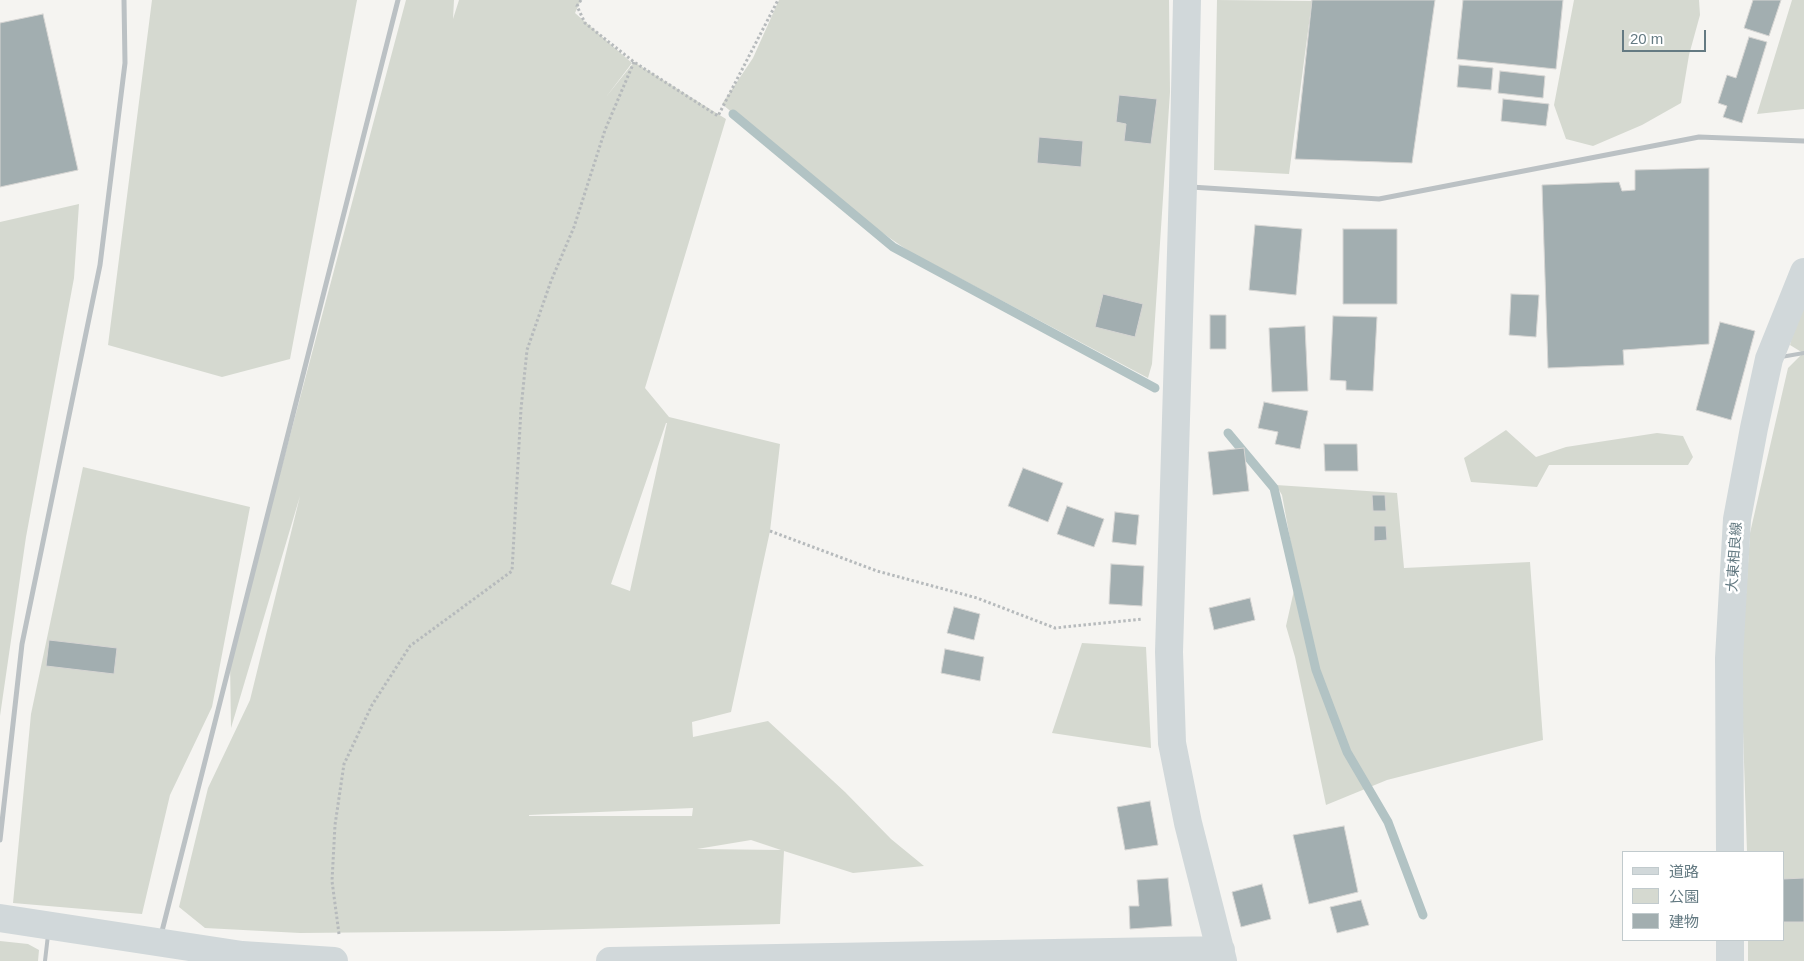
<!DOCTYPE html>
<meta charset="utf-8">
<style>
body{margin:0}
#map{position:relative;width:1804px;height:961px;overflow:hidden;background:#f5f4f1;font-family:Helvetica,"Noto Sans JP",sans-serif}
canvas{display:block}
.legend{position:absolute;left:1622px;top:851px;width:162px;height:90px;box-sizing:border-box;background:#fff;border:1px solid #c1cacd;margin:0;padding:6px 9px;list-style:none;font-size:15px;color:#647a82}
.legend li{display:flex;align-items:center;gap:10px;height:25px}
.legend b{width:25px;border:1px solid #c1cacd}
.scale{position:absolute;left:1622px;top:30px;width:84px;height:22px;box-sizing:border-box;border:2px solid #647a82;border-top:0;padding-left:6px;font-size:15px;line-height:18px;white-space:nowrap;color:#647a82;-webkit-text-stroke:4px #fff;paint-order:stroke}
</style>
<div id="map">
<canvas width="1804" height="961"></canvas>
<ul class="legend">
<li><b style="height:6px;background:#d1d8da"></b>道路</li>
<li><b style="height:14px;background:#d5d9d0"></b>公園</li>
<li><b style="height:14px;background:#a2aeb0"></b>建物</li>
</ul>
<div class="scale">20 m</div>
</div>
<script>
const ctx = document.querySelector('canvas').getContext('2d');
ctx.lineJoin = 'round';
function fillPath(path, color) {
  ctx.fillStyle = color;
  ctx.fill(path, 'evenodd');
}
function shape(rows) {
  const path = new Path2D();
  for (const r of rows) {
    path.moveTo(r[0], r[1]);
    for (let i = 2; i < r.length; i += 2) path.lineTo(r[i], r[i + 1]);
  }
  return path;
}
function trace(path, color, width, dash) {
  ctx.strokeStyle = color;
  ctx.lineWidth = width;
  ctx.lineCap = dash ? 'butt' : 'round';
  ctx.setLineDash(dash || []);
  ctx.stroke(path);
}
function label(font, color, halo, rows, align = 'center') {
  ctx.font = font + ' Helvetica,"Noto Sans JP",sans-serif';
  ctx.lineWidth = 5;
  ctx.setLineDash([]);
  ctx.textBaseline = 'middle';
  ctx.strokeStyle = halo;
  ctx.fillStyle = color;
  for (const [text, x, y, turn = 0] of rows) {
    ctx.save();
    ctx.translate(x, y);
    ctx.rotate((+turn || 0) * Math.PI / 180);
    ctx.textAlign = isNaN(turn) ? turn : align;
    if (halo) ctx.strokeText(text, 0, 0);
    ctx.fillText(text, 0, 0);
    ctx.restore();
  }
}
fillPath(shape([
 [152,0,357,0,290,359,222,377,108,345],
 [406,0,454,0,453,19,459,0,581,0,575,13,632,63,606,97,634,62,726,119,645,388,669,417,780,444,770,531,731,712,692,722,693,737,768,721,845,792,891,839,924,866,853,873,784,851,780,924,504,931,300,933,205,928,179,907,208,788,250,700,300,496,231,728,230,661],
 [666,423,667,423,630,591,611,584],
 [693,808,692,816,529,816,529,815],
 [751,840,781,850,696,849,697,849],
 [779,0,1169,0,1170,92,1152,364,1148,378,910,252,842,205,722,104,753,58],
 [1217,0,1312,1,1289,174,1214,170],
 [1574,0,1699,0,1700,15,1689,55,1681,103,1642,125,1593,146,1566,139,1554,105],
 [1792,0,1804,0,1804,109,1757,114],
 [79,204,74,278,26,537,0,716,0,222],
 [1804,295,1804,961,1748,961,1748,940,1783,940,1783,852,1747,852,1741,672,1750,533,1788,368,1803,353,1790,345,1802,296],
 [1506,430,1536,457,1566,447,1657,433,1683,436,1693,457,1688,465,1549,465,1537,487,1471,482,1464,458],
 [83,467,250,507,212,707,170,795,142,914,13,903,31,714],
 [1276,485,1397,493,1404,568,1530,562,1543,740,1387,780,1326,805,1295,657,1286,626,1297,577,1282,495],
 [1082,643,1146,647,1151,748,1052,733],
 [0,941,28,944,39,950,38,961,0,961]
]), '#d5d9d0');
trace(shape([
 [733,114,893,247,1155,388],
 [1228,433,1274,488,1316,670,1347,752,1388,822,1423,915]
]), '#b2c3c4', 9);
const building = shape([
 [1312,0,1435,0,1412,163,1295,159,1312,0],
 [1463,0,1563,0,1556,69,1457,59,1463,0],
 [1753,0,1781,0,1769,36,1744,28,1753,0],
 [43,14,78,170,0,187,0,23,43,14],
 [1749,37,1767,42,1742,123,1723,117,1727,106,1718,103,1727,75,1736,78,1749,37],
 [1459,65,1493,68,1491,90,1457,87,1459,65],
 [1500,71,1545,76,1543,98,1498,93,1500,71],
 [1119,95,1157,99,1151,144,1124,141,1126,124,1116,122,1119,95],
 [1503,99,1549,104,1546,126,1501,121,1503,99],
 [1039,137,1083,141,1081,167,1037,163,1039,137],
 [1709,168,1709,344,1623,350,1624,365,1548,368,1542,185,1619,182,1622,191,1635,190,1635,170,1709,168],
 [1255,225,1302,229,1296,295,1249,290,1255,225],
 [1343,229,1397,229,1397,304,1343,304,1343,229],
 [1103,294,1143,304,1135,337,1095,327,1103,294],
 [1511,294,1539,295,1536,337,1509,335,1511,294],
 [1210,315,1226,315,1226,349,1210,349,1210,315],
 [1333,316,1377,317,1373,391,1346,390,1346,381,1330,380,1333,316],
 [1720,322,1755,331,1731,420,1696,410,1720,322],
 [1305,326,1308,391,1272,392,1269,328,1305,326],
 [1264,402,1308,411,1300,449,1275,444,1278,432,1258,428,1264,402],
 [1324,444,1357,444,1358,471,1325,471,1324,444],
 [1244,448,1249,491,1213,495,1208,452,1244,448],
 [1023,468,1063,483,1048,522,1008,506,1023,468],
 [1372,495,1385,495,1386,511,1373,511,1372,495],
 [1067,506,1104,519,1094,547,1057,534,1067,506],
 [1115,512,1139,515,1136,545,1112,542,1115,512],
 [1374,526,1386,526,1387,540,1374,541,1374,526],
 [1111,564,1144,566,1142,606,1109,604,1111,564],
 [1250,598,1255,620,1214,630,1209,608,1250,598],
 [954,607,980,614,974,640,947,633,954,607],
 [49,640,117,648,114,674,46,666,49,640],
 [945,649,984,657,980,681,941,673,945,649],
 [1150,801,1158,845,1125,850,1117,807,1150,801],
 [1344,826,1358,892,1309,904,1293,835,1344,826],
 [1168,878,1172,926,1130,929,1129,906,1139,906,1137,880,1168,878],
 [1804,878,1804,922,1783,922,1783,879,1804,878],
 [1262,884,1271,919,1241,927,1232,892,1262,884],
 [1361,900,1369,925,1337,933,1330,907,1361,900]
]);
fillPath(building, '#a2aeb0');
trace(building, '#d6d5d3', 1);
trace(shape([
 [581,0,577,6,585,23,634,62,718,116,778,0],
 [770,531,877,571,977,598,1055,628,1142,619],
 [339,934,332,881,335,825,344,764,372,705,410,646,512,571,521,409,527,350,551,281,574,227,605,130,634,62]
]), '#b6babc', 3, [2.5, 2.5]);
trace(shape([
 [1781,357,1804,353],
 [45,961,48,935]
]), '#bbc1c4', 4);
trace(shape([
 [1191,187,1379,199,1699,137,1804,141],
 [0,840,22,644,100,265,125,63,124,0],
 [161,935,398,0]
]), '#bbc1c4', 5);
trace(shape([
 [1187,0,1183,186,1169,652,1172,743,1188,823,1223,961],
 [1730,852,1729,658,1737,519,1754,428,1769,359,1804,272],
 [0,918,242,955,334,961],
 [1730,940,1730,961],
 [610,961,1221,950]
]), '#d1d8da', 28);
label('14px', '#647a82', '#fff', [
 ["大東相良線",1735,557,-86]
]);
</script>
